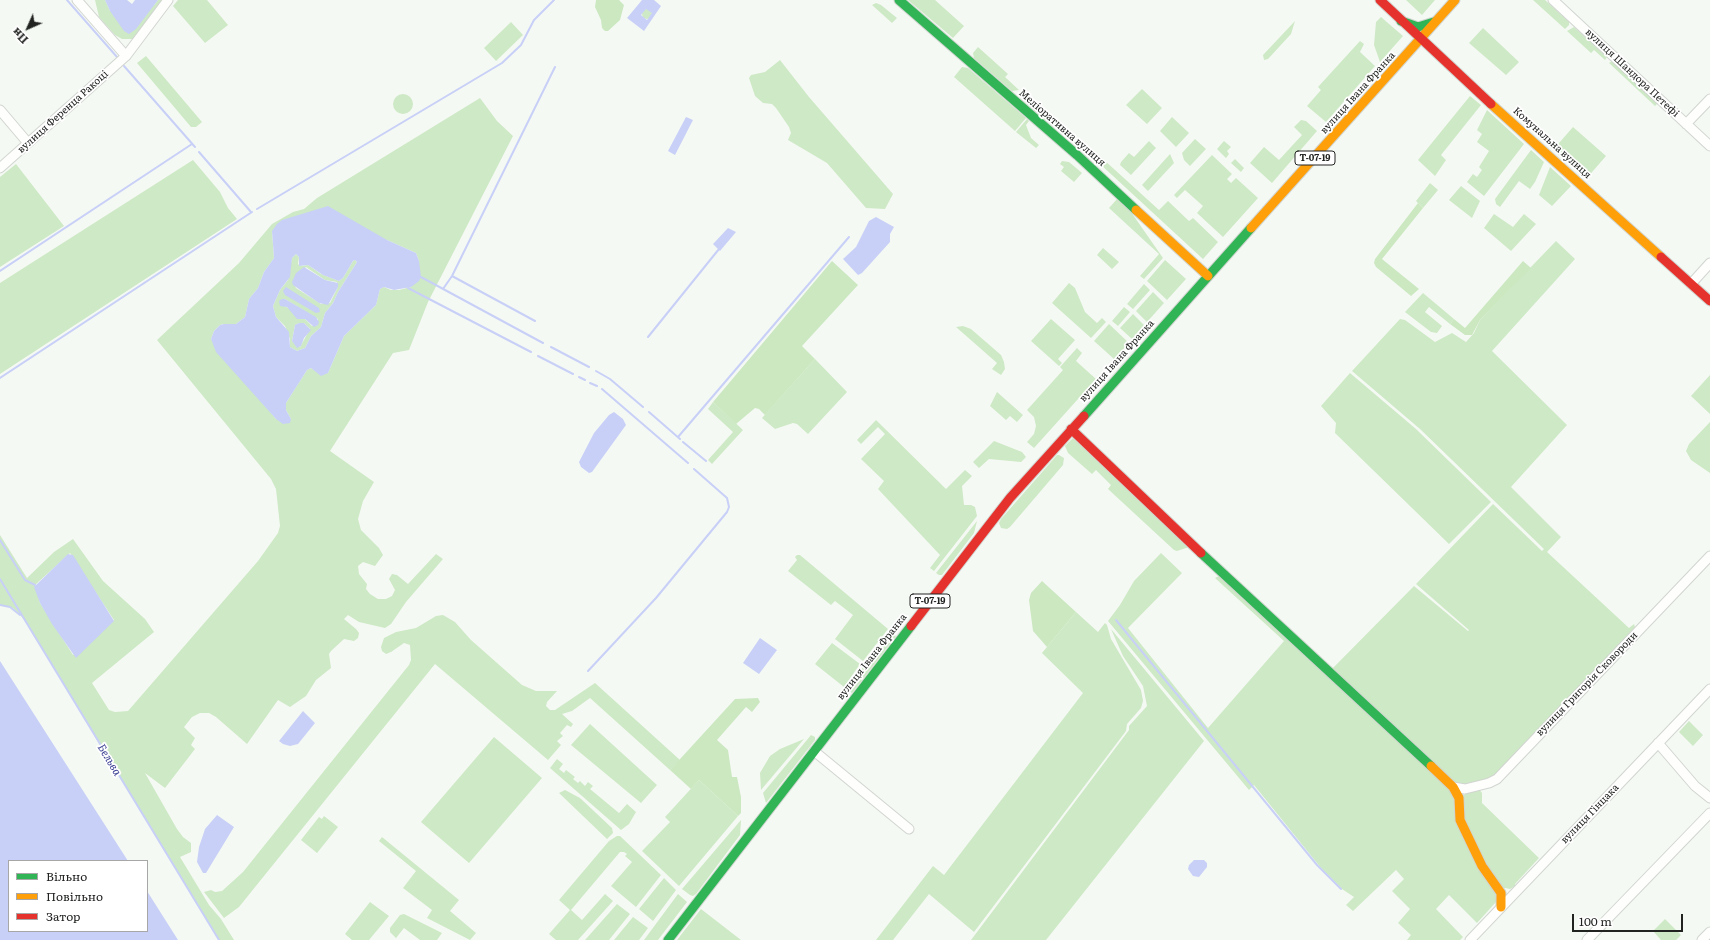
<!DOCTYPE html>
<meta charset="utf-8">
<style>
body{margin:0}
#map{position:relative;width:1710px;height:940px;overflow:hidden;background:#f5f9f4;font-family:Literata,serif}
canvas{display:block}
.legend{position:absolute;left:8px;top:860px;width:140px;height:72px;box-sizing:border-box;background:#fff;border:1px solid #a6a7a6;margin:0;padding:5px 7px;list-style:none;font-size:12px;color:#202320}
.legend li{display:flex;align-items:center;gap:8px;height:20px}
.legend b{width:20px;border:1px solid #a6a7a6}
.north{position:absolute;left:8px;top:8px;width:40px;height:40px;-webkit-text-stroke:3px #fff;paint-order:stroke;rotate:225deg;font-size:11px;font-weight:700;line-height:16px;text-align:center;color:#202320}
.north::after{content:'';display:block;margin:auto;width:14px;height:18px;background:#202320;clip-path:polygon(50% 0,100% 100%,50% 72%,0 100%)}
.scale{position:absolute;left:1572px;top:914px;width:111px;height:18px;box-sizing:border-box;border:2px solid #202320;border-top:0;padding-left:5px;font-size:12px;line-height:14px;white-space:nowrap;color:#202320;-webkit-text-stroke:3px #fff;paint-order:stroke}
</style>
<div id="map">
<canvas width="1710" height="940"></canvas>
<ul class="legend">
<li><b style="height:5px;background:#30b455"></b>Вільно</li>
<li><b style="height:5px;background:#ff9f0a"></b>Повільно</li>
<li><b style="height:5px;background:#e5322d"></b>Затор</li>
</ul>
<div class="north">Пн</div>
<div class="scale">100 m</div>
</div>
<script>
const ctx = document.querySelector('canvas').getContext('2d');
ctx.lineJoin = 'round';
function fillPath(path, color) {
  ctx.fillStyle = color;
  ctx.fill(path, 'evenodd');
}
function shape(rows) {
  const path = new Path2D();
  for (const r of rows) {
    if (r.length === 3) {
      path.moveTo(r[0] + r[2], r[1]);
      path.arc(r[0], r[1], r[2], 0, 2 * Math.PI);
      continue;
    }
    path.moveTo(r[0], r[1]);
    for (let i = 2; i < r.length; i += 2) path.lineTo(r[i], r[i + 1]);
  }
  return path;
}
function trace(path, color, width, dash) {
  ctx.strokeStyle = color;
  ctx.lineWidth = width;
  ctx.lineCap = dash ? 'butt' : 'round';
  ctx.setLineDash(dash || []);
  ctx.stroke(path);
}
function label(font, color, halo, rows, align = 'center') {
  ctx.font = font + ' Literata,serif';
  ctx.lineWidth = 3.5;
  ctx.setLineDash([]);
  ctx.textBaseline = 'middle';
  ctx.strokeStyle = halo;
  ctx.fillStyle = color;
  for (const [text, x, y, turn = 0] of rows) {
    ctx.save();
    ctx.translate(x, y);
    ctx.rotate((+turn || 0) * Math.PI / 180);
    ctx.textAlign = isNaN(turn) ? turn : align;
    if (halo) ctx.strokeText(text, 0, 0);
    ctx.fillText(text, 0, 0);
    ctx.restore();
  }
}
fillPath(shape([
 [95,0,105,0,110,11,154,5,158,0,164,0,133,39,122,39,115,35,99,17],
 [178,0,207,0,228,25,205,43,173,6],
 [908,0,935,0,964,26,953,38],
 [1406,0,1435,0,1422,15],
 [1533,0,1545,0,1569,22,1569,25,1565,29],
 [876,3,881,5,897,18,892,23,872,5],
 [647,14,5],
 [1381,17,1403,36,1380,62,1374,45,1376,22],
 [1295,21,1291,34,1268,59,1264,60,1263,55],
 [511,22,523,35,496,61,484,48],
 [1574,27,1607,57,1605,60,1594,50,1591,53,1567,31],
 [1483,28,1519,62,1506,75,1469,43],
 [1360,41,1364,44,1360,52,1375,66,1326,122,1307,106,1321,90,1318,87],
 [978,47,1008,74,1005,77,1019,90,1012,91,974,58,973,53],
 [146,56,202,122,196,127,191,127,137,63],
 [780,60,809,97,893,194,885,209,866,208,827,163,788,140,791,133,789,127,776,108,772,104,763,103,755,96,749,78,751,75,765,72],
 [1612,61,1657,103,1657,104,1655,106,1609,63],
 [962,67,968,68,1026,118,1015,131,954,77],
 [1142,89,1162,108,1147,124,1126,105],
 [403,104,10],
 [1024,94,1080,146,1079,147,1034,111,1022,99],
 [1470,96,1481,105,1441,155,1446,160,1435,176,1418,160],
 [480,98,497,121,513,136,428,302,409,350,393,353,330,451,374,482,363,501,358,519,361,530,379,548,383,555,375,566,363,562,358,566,359,574,367,584,366,589,370,594,378,599,386,599,392,596,395,590,389,579,392,574,397,575,408,584,436,554,443,559,406,602,391,624,385,628,359,622,348,615,344,619,356,629,359,633,358,638,354,641,344,639,331,651,329,654,331,668,316,680,306,696,290,707,278,700,247,744,216,717,209,713,200,713,192,717,184,727,195,738,191,745,195,749,165,788,145,773,177,829,183,837,191,843,191,852,180,857,209,905,221,919,234,940,219,940,24,619,13,608,0,605,0,535,27,578,54,552,73,539,103,581,145,619,154,632,92,683,109,710,115,712,128,711,258,561,278,533,280,526,276,489,271,479,157,340,239,263,272,224,293,212,304,209,317,198],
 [272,231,387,240,416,253,419,261,411,287,399,290,391,290,384,287,380,289,376,305,344,336,328,373,318,373,311,368,307,370,286,403,286,410,291,419,276,419,211,339,214,331,220,325,224,324,236,324,245,317,249,299,258,288,264,272,274,258],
 [70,553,114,620,73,655,40,603,35,585],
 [1487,110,1524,144,1484,196,1467,182,1473,174,1477,177,1482,170,1479,167,1489,151,1477,142,1482,134,1477,130],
 [1172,117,1189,133,1176,147,1160,131],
 [1027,119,1029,121,1026,125,1031,138,1039,145,1036,148,1016,132],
 [1301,120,1306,121,1317,131,1272,183,1250,163,1264,147,1279,160,1302,135,1294,127],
 [1573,127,1606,156,1586,179,1553,150],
 [1195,139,1206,149,1190,166,1184,160,1182,153],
 [1149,141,1156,148,1131,175,1120,165,1121,162,1129,153,1134,157],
 [1224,141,1231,147,1227,151,1229,154,1226,158,1217,149],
 [1089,149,1092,149,1159,210,1168,201,1189,221,1193,218,1218,242,1203,259,1086,151],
 [1531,150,1544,162,1535,182,1530,189,1519,181,1500,207,1496,204,1495,199],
 [1170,154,1174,163,1148,191,1142,185],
 [1212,155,1232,174,1227,179,1231,183,1236,178,1258,198,1223,237,1197,213,1203,206,1185,190,1177,198,1174,195],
 [1235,159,1244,168,1241,172,1231,163],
 [193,160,220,192,228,208,237,219,0,374,0,283],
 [1062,161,1069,162,1082,173,1074,182,1061,171,1064,167,1060,164],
 [16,164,64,226,0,267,0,177],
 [1550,167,1571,186,1552,206,1539,195],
 [1430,183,1438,190,1423,208,1416,201],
 [1461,186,1480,201,1472,218,1449,200],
 [1117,199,1131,212,1163,258,1144,279,1140,276,1159,254,1109,208],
 [1494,214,1513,227,1524,214,1536,224,1511,251,1484,228],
 [1556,241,1575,259,1492,351,1567,425,1511,487,1561,537,1547,552,1629,628,1634,624,1635,627,1500,771,1492,779,1460,787,1331,670,1414,586,1468,631,1469,630,1416,584,1493,504,1542,551,1544,549,1420,429,1352,371,1400,319,1405,320,1435,342,1452,333,1466,342,1474,333,1480,320],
 [1103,248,1119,262,1112,269,1097,255],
 [296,254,299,257,298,264,300,266,308,265,321,274,339,281,343,278,353,261,355,260,357,262,338,292,333,303,325,313,321,327,311,336,305,348,297,351,290,347,290,339,285,326,276,317,273,306,280,290,288,280,292,258],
 [306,267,325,280,337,282,338,287,330,303,321,304,296,288,293,280],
 [285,299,318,319,318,325,312,326,305,319,285,306],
 [299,323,304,323,310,329,300,347,292,341,295,325],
 [1165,260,1186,279,1167,300,1147,281],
 [1069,283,1075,288,1085,312,1097,323,1102,318,1106,322,1091,338,1052,303],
 [1144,284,1150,290,1133,309,1127,304],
 [1153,292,1164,303,1147,322,1136,311],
 [1423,293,1454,319,1450,324,1429,307,1425,312,1442,326,1437,333,1431,332,1405,312],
 [1124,307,1130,312,1118,326,1112,321],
 [1133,314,1144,325,1132,339,1120,328],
 [1051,319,1075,340,1058,359,1062,363,1059,366,1031,341],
 [1109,324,1129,343,1114,359,1094,341],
 [963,326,971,329,1001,355,1004,362,1005,369,1001,375,992,369,997,363,956,327],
 [1077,348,1082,353,1076,361,1096,379,1034,448,1027,442,1034,434,1036,426,1034,417,1027,410,1063,370,1060,367],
 [815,359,847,392,808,434,797,424,793,423,775,429,762,418],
 [1350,373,1416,429,1491,502,1449,544,1335,433,1336,423,1321,406],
 [1710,375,1710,414,1691,396],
 [997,392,1023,415,1017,422,1010,416,1006,420,990,406],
 [713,402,743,430,712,464,708,460,733,432,708,409],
 [876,420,946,489,965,470,972,476,962,486,964,505,971,505,975,507,977,516,934,571,930,568,940,555,878,489,884,481,861,459,885,434,878,427,861,444,857,440],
 [1710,422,1710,473,1691,460,1686,451,1689,444],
 [1073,438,1189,547,1177,551,1174,550,1108,489,1111,485,1096,470,1092,474,1068,453,1065,446],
 [994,441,1022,452,1026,457,1021,462,989,459,979,468,973,462],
 [1057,455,1059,455,1064,458,1063,465,1010,527,1007,529,1001,528,999,523,1001,519],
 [977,521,974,533,942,575,939,575,936,573],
 [1161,553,1182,573,1128,628,1208,728,1284,641,1215,578,1219,576,1451,790,1497,897,1496,902,1477,923,1449,895,1436,909,1463,937,1460,940,1407,940,1411,935,1398,923,1410,909,1392,891,1404,879,1396,870,1353,911,1346,905,1354,897,1342,889,1321,868,1254,785,1249,790,1108,621,1120,605,1134,581],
 [797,555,800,555,888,629,863,661,835,639,853,615,835,601,831,605,788,571,797,560,795,557],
 [1076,612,1098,632,1105,623,1107,625,1111,639,1141,690,1143,701,1141,708,1127,724,1126,731,974,932,929,894,893,940,876,940,933,866,944,875,1083,693,1042,653],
 [443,615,455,622,471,640,522,685,536,691,557,691,547,702,546,706,550,710,555,710,595,683,680,760,670,770,590,698,572,711,562,714,573,724,571,727,567,725,560,733,563,736,557,741,561,745,548,760,435,664,239,907,224,918,204,892,211,890,215,892,222,891,243,872,409,665,411,660,410,645,404,643,391,652,386,654,382,651,381,647,384,638,396,632,416,628,436,616],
 [1111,629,1204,741,1046,940,971,940,1129,730,1129,726,1147,706,1143,686,1123,656],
 [890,631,896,636,852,693,846,689],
 [832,643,860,664,844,687,815,664],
 [1689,721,1703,735,1693,746,1679,732],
 [590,724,657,785,641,803,571,745],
 [811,735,815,737,815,740,766,803,763,793],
 [494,737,542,778,469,863,421,822],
 [804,739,761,790,760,773,770,756,780,749],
 [557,759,563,764,559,769,564,773,566,770,575,777,573,779,578,783,580,781,585,786,588,782,593,786,590,789,619,813,627,804,636,812,629,824,621,830,550,768],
 [699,780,738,816,679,886,642,851,670,822,665,817],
 [1479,789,1482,793,1482,803,1539,858,1515,884,1515,886,1510,889,1500,887,1465,826,1462,797,1467,792],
 [565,790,580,798,612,828,613,833,607,839,559,793],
 [324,816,338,827,317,853,301,840,319,817,322,819],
 [741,820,740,835,696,894,693,896,690,895,682,889],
 [617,836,620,836,661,875,636,907,611,886,632,862,625,856,627,854,624,852,620,852,571,910,582,920,605,894,613,901,578,940,556,940,549,934,570,910,559,900,609,841],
 [382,837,459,900,450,911,476,933,470,940,427,918,432,910,403,888,416,871,379,841],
 [664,878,676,890,653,921,639,909],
 [678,894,687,902,658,940,644,940],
 [370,902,389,916,369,940,352,940,345,934],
 [617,904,630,914,609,940,585,940],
 [701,909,741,940,677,940],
 [404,914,442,933,437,940,420,940,404,928,396,938,390,932,390,928,400,915],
 [633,917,648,928,639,940,614,940],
 [1665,919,1681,935,1676,940,1661,940,1653,931]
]), '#cee9c5');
fillPath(shape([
 [596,0,619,0,624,5,620,20,608,31,605,31,602,28,601,20,595,7],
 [1418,203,1423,208,1382,259,1419,289,1411,296,1376,267,1374,263,1375,259],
 [832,261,858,285,802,346,815,359,765,415,759,409,755,408,736,424,713,402],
 [1523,261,1531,268,1480,320,1472,335,1465,335,1450,324,1454,319,1465,328],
 [1042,581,1076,612,1047,647,1033,631,1029,600,1031,593],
 [758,698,760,702,752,712,746,707,717,740,728,750,732,777,737,777,741,797,741,813,738,816,699,780,691,789,670,770,735,699]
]), '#cbe8c1');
fillPath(shape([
 [105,0,127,0,132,4,135,0,158,0,136,29,129,34,124,31,110,11],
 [642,0,654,0,661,6,644,31,627,18],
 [646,9,652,13,647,20,641,15],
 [686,117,693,120,675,155,668,151],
 [328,206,387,240,416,253,419,261,421,277,419,281,411,287,394,290,384,287,380,289,376,305,344,336,328,373,321,376,311,368,307,370,302,378,286,403,286,410,291,419,290,423,283,424,276,419,216,352,211,339,214,331,220,325,224,324,236,324,245,317,249,299,258,288,264,272,274,258,272,231,277,224,282,220],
 [296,254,299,257,299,266,308,265,323,275,339,281,343,278,353,261,355,260,357,262,338,292,333,303,325,313,321,327,311,336,305,348,297,351,290,347,289,332,276,317,273,306,280,290,290,277,292,258],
 [876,217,894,227,890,234,890,242,862,273,858,275,843,259,856,247,869,221],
 [728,228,736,232,720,251,713,244],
 [304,267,325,280,338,283,338,287,328,305,319,303,293,285,292,282,296,273],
 [286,287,319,308,320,312,316,313,285,295,283,291],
 [282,299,285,299,316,317,319,322,318,325,314,327,305,319,297,319,287,307,280,306,279,301],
 [299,323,304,323,311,330,304,338,301,346,297,348,292,341,295,325],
 [614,412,623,419,626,425,592,472,589,473,581,467,579,462,594,433,609,415],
 [68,554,73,555,114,621,76,658,52,624,40,603,34,587],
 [760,638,777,650,759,674,743,663],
 [0,661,128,861,9,861,9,931,147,931,147,891,178,940,0,940],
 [303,711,315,723,298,744,290,746,283,744,279,741],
 [217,815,234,827,206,873,203,873,197,862,199,847,205,829],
 [1194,860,1204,860,1207,863,1207,867,1199,877,1193,876,1188,869,1189,865]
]), '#c8d0f7');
trace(shape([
 [67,0,117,57],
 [124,66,195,147],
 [199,152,251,212],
 [257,209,502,63,521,45,534,20,554,0],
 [0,271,192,144],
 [452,276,535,321],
 [421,277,543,343],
 [408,288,531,352],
 [443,289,452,276,555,67],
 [648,337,719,249],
 [551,347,589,367],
 [538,356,573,374],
 [596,371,610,379,643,407],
 [579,377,585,380],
 [0,378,252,212],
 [590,383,597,386],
 [602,389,688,463],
 [649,412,680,439],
 [678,437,849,237],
 [683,442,706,461],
 [0,540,25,580,35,585],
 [0,579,219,940],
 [0,605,10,607,20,615],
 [1116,620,1317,865,1341,889],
 [588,671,656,598,727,512,729,507,727,498,694,469]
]), '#c8d0f7', 2);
const street = shape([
 [77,0,126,56],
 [1553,0,1710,146],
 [0,110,28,143],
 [1686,124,1710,99],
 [0,168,126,56,168,0],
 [1691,284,1710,263],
 [1658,743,1695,786,1710,798],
 [814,751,909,829],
 [1453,787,1465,789,1489,783,1497,779,1710,556],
 [1470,940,1710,689],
 [1587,940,1710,813],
 [1702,940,1710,932]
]);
const fast = shape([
 [899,0,1077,155,1136,210],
 [1401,21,1418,27,1434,22],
 [1084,416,1251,228],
 [1201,553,1431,766],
 [668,940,911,626]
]);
const slow = shape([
 [1491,104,1661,257],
 [1136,210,1208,276],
 [1251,228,1455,0],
 [1431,766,1453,787,1459,798,1460,820,1482,866,1501,893,1501,907]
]);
const jam = shape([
 [1380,0,1491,104],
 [1661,257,1710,301],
 [1071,429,1201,553],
 [911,626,1010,498,1084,416]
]);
trace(street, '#d1d5d0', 11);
trace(fast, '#d1d5d0', 11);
trace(slow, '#d1d5d0', 11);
trace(jam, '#d1d5d0', 11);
trace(street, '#fefefd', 9);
trace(fast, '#30b455', 9);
trace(slow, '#ff9f0a', 9);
trace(jam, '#e5322d', 9);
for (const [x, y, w] of [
 [1315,158,40],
 [930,601,40]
]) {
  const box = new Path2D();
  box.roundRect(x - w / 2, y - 7, w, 14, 3);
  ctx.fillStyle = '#fff';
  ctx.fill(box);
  trace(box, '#202320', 1);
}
label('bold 9px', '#202320', null, [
 ["Т-07-19",1315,158],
 ["Т-07-19",930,601]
]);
label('10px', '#202320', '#fff', [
 ["вулиця Шандора Петефі",1632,73,43],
 ["вулиця Івана Франка",1358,93,-48],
 ["вулиця Ференца Ракоці",63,112,-42],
 ["Меліоративна вулиця",1062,128,41],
 ["Комунальна вулиця",1552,143,42],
 ["вулиця Івана Франка",1117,361,-48],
 ["вулиця Івана Франка",872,657,-52],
 ["вулиця Григорія Сковороди",1587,684,-46],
 ["вулиця Гінцака",1590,814,-46]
]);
label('italic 11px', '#3f4395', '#fff', [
 ["Бельва",109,760,59]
]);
</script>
